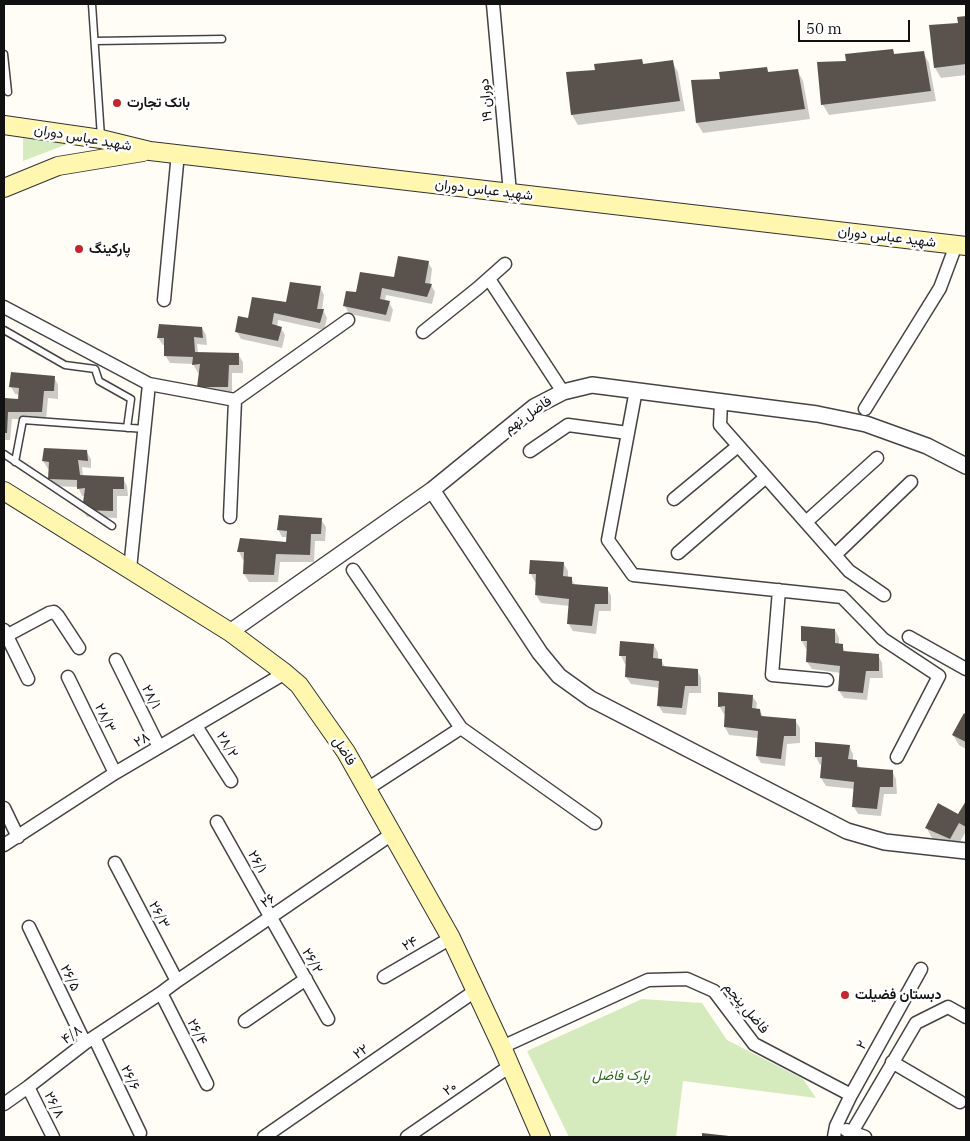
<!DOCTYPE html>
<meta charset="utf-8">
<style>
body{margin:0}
#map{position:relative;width:970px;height:1141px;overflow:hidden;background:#fffdf5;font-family:"IBM Plex Serif",serif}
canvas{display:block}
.frame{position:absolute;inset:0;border:5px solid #111;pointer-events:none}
.scale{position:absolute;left:798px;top:20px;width:112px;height:22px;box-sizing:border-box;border:2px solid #111;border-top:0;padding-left:6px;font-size:15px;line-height:18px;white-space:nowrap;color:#111;-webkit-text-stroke:4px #fff;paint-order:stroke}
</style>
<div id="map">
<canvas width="970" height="1141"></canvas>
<div class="frame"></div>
<div class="scale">50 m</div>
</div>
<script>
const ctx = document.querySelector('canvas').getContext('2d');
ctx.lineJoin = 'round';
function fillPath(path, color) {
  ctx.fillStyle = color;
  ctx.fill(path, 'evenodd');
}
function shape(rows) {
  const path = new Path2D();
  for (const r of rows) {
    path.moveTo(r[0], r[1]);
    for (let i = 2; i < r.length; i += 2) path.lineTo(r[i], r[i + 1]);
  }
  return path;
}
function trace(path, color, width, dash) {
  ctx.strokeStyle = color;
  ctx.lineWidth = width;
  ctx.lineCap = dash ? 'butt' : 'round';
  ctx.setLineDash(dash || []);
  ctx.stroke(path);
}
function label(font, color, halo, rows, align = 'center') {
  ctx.font = font + ' "IBM Plex Serif",Vazirmatn,serif';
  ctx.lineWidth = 5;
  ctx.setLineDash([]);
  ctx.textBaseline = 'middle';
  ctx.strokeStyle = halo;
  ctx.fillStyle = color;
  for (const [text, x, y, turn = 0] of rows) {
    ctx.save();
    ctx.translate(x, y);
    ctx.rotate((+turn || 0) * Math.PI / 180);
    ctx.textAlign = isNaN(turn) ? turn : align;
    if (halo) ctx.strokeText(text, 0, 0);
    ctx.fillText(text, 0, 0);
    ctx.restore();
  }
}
fillPath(shape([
 [23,138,70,143,23,161],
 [642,999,702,1003,727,1040,803,1079,816,1098,683,1081,676,1137,569,1137,527,1051]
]), '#d5ebbd');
fillPath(shape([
 [966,17,966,75,941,78,935,68,960,25,958,18],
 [893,50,895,55,923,52,929,63,936,101,829,115,823,105,818,63,847,62],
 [642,60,644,65,672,62,678,72,685,111,578,125,572,115,596,71],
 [767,69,769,73,797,70,803,81,810,119,703,133,697,123,692,81,721,80],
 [428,262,432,269,430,285,431,285,435,292,432,304,386,295,385,301,389,302,393,310,390,322,349,314,345,306,357,294,395,278],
 [320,287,324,295,322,310,323,310,327,318,324,330,278,320,277,327,281,328,285,335,282,348,241,339,237,332,249,319,287,304],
 [202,328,206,335,207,345,197,344,198,353,238,354,243,362,243,373,232,373,232,395,202,394,198,386,200,372,198,373,193,364,170,363,165,355,165,345,163,345,158,338],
 [54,377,58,385,58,399,48,398,46,420,12,419,10,440,4,440,4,399,19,400,20,395,15,394,11,387],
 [86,451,91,459,91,468,82,467,83,477,123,478,127,486,128,496,117,496,117,518,87,517,83,510,85,496,82,496,78,487,54,486,50,479,50,469,48,469,43,461],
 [321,520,326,527,325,541,315,541,314,562,280,562,278,582,249,582,244,574,245,559,243,560,239,552,241,540,287,543,287,537,282,537,278,529],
 [531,561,564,564,568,571,568,578,571,578,575,585,607,588,611,596,611,611,599,611,596,634,573,631,568,623,570,606,541,603,536,595,537,582,535,582,531,574],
 [835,630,839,638,839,645,842,645,846,653,878,655,882,663,883,678,870,678,867,700,844,698,839,691,841,673,812,669,807,662,808,648,806,649,802,641],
 [621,643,654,645,658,653,658,660,661,660,665,667,697,670,701,678,701,693,689,693,686,715,663,713,658,705,660,688,631,684,626,677,627,664,625,664,621,656],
 [752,696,757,703,756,710,759,710,764,718,795,720,800,728,800,743,787,744,785,766,761,763,757,756,758,738,729,735,725,727,726,714,724,714,719,706],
 [965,715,966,716,966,749,959,745,953,735],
 [849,746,853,754,853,761,856,761,860,768,892,771,896,779,897,794,884,794,881,816,858,814,854,807,855,789,826,786,821,778,822,764,820,765,816,757],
 [966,804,966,833,965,833,956,849,932,838,926,827,958,816]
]), '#0003');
fillPath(shape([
 [966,16,966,64,934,68,929,25,958,23,957,17],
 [893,49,894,54,924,51,931,91,821,105,817,62,846,61,845,54],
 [642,59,643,64,673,60,680,101,571,115,566,72,595,70,594,64],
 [767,67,768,72,798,69,805,109,696,123,691,80,720,79,719,72],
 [398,256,429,261,425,283,432,284,427,297,382,288,380,299,390,301,386,315,343,306,346,291,356,292,360,272,394,277],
 [290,282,321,286,317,309,324,309,320,323,274,313,272,324,282,327,278,341,235,332,238,316,248,318,252,297,286,302],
 [159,324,202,327,203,338,194,337,195,352,239,353,239,365,229,365,228,387,197,387,200,364,192,365,193,357,164,356,164,338,157,338],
 [11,372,55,376,54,391,44,391,42,412,8,412,7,433,4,433,4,398,18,399,19,388,9,387],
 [44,448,87,450,88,461,78,460,80,475,124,477,124,489,113,489,113,511,82,510,85,488,77,489,77,480,48,479,49,462,42,461],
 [279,515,322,518,321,534,311,534,310,555,276,554,274,575,243,574,244,552,237,552,240,538,286,542,287,531,277,530],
 [530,560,564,562,563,576,572,577,572,584,608,587,608,604,595,604,592,626,567,624,569,599,535,595,536,574,529,574],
 [801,626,835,629,835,643,843,644,843,651,879,654,879,671,866,671,863,693,838,691,840,666,806,662,807,641,801,641],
 [620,641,654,644,653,658,662,659,662,666,698,669,698,686,685,686,682,708,657,706,659,681,625,677,626,656,619,656],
 [718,692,753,695,752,708,760,709,761,716,796,719,796,736,784,736,781,759,756,756,758,731,724,727,725,706,718,707],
 [964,713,966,715,966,742,952,735],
 [815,742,850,745,848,759,857,760,857,767,893,770,893,787,880,787,877,809,852,807,854,782,820,778,822,757,815,757],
 [966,801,966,827,959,823,950,839,925,828,938,803,958,814],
 [702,1133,729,1136,729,1137,702,1137]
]), '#5a524d');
const service = shape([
 [92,4,101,137],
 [95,41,222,39],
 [4,54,8,92],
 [4,330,65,365,95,369,99,381,131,399,127,428],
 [4,454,112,526],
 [15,462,23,420,145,429]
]);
const minor = shape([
 [493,4,510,193],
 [489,279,563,392],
 [164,300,178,153],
 [4,307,149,384,235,400,348,320],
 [423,332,478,288,505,264],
 [636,390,608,540,633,575,842,597,883,639,939,676,897,757],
 [721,402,720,425,849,571,884,595],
 [865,409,940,288,956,245],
 [530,451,568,425,628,433],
 [674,499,738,446],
 [230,517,235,400],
 [806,522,877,458],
 [678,553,766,477],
 [835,555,911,482],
 [130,569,149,384],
 [353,570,461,728,595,823],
 [779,590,772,675,827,680],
 [4,630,28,679],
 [6,636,49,613,54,612,58,616,79,648],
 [909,637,966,669],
 [116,660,159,747],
 [68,677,115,773],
 [196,726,231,781],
 [367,789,461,728],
 [4,808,18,837],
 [217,822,328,1019],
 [4,845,115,773,285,673],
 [115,863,177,981],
 [29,927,85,1043],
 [384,977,451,938],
 [161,993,207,1084],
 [245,1021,306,979],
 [94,1037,140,1133],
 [502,1047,648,980,687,979,714,991,754,1044,851,1095],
 [892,1062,960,1102],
 [28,1087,53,1137],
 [4,1104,28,1087,85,1043,161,993,177,981,392,834],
 [846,1130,865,1137],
 [852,1132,916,1023,948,1007,966,1017],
 [264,1137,475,991],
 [407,1137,510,1066],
 [834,1137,836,1126,851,1095,921,969]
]);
const tertiary = shape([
 [432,490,540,653,559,676,591,699,847,831,885,842,966,851],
 [230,632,432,490,534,407,563,392,592,385,817,414,866,424,927,446,966,466]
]);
const secondary = shape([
 [4,125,101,139,150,151,966,246],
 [4,188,58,166,143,152],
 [4,491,230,632,285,673,299,685,346,752,451,938,502,1047,541,1137]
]);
trace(service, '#444', 9);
trace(minor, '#444', 15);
trace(tertiary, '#444', 18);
trace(secondary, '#333', 20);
trace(service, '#fff', 6);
trace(minor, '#fff', 12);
trace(tertiary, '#fff', 15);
trace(secondary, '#fff6b0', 18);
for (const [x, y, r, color] of [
 [117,103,5,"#c4262e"],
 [79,249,5,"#c4262e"],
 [845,995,5,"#c4262e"]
]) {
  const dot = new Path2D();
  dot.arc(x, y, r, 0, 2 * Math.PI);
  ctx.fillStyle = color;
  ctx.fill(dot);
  trace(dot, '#fff', 2);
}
label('14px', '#111', '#fff', [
 ["دوران ۱۹",486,100,-95],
 ["شهید عباس دوران",83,138,10],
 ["شهید عباس دوران",484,190,7],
 ["شهید عباس دوران",887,237,7],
 ["فاضل نهم",528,415,-35],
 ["۲۸/۱",151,697,63],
 ["۲۸/۳",105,718,64],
 ["۲۸",142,740,-30],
 ["۲۸/۲",227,745,58],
 ["فاضل",344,751,57],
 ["۲۶/۱",257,862,61],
 ["۲۶",268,901,-34],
 ["۲۶/۳",159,915,62],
 ["۲۴",410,944,-30],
 ["۲۶/۲",312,961,60],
 ["۲۶/۵",70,978,64],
 ["فاضل پنجم",746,1008,50],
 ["۲۶/۴",197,1032,63],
 ["۴/۸",72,1035,-36],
 ["۲",862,1045,-61],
 ["۲۲",361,1052,-35],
 ["۲۶/۶",130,1078,64],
 ["۲۰",450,1089,-35],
 ["۲۶/۸",54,1105,63]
]);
label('bold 14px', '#111', '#fff', [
 ["بانک تجارت",127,103],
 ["پارکینگ",89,249],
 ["دبستان فضیلت",855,995]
], 'left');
label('italic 14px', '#2f6b1f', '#fff', [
 ["پارک فاضل",621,1076]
]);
</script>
